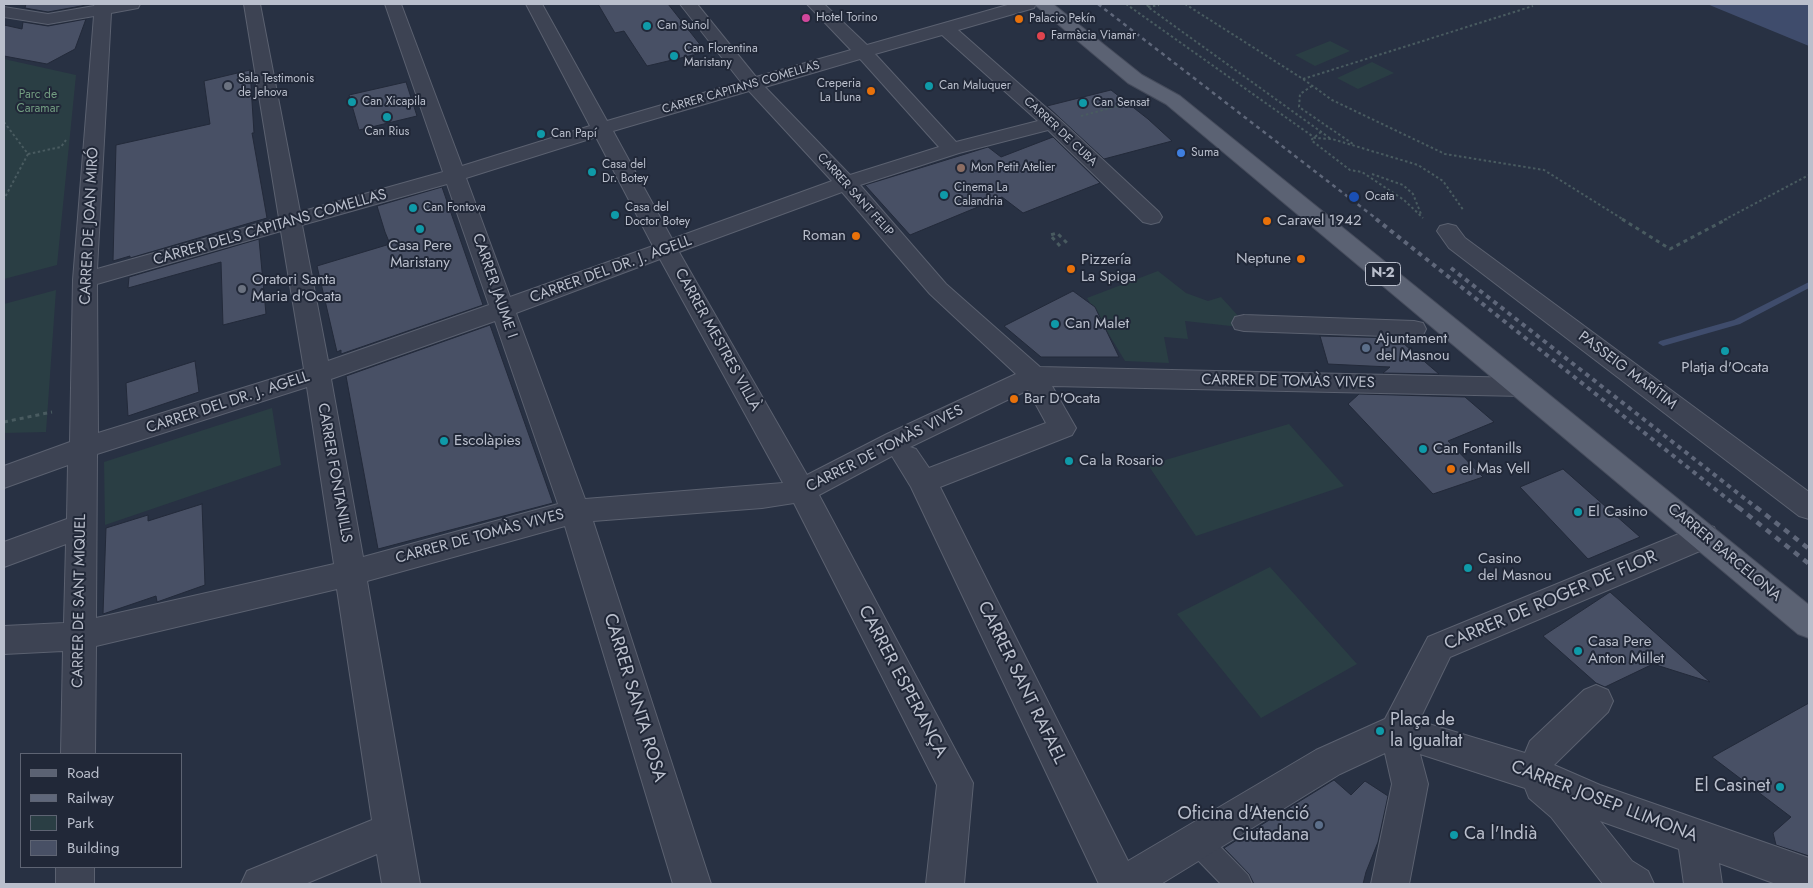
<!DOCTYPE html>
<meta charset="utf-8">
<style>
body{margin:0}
#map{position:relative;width:1813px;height:888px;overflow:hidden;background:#283143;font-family:Jost,sans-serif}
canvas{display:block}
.frame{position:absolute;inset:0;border:5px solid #babfcc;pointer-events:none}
.legend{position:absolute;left:20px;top:753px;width:162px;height:115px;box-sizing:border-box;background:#212838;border:1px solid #5e6473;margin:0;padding:6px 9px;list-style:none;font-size:15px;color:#babfcc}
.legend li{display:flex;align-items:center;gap:10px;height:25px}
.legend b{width:25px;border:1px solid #5e6473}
</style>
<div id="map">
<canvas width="1813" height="888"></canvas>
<div class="frame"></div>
<ul class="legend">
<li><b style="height:6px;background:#5b6273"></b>Road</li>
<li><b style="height:6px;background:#5f677a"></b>Railway</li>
<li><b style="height:14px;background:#2a3e44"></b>Park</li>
<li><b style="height:14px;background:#485065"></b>Building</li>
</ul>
</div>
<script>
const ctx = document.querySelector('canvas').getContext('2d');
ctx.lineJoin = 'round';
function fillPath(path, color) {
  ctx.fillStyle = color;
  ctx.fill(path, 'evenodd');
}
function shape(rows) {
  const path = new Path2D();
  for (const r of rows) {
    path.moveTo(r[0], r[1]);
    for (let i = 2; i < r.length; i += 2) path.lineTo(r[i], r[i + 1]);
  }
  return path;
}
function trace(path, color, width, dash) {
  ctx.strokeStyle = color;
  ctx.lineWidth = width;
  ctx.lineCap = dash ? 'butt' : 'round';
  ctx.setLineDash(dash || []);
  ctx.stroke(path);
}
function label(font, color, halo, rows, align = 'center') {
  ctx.font = font + ' Jost,sans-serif';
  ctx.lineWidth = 4;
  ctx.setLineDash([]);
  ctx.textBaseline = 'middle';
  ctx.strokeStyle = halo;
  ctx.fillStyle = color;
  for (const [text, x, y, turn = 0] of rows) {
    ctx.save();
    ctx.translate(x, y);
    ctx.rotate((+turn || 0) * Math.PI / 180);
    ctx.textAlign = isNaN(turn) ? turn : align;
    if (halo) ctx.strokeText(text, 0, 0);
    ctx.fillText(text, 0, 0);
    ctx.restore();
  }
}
fillPath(shape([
 [1330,41,1350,51,1315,66,1295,55],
 [4,59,76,75,57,265,4,279],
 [1372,62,1394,73,1358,89,1337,78],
 [1158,271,1186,293,1208,301,1221,297,1249,328,1185,321,1188,339,1164,337,1169,363,1125,361,1087,298],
 [56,290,46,432,4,433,4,304],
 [272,408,281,465,105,525,104,462],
 [1289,424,1344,486,1196,536,1148,465],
 [1270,567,1357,664,1261,718,1177,614]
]), '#2a3e44');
fillPath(shape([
 [1707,4,1809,4,1809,46]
]), '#3f4c6c');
fillPath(shape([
 [1809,282,1809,288,1740,324,1663,346,1658,343,1660,341,1734,320,1809,282]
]), '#3f4c6c');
const building = shape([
 [26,4,92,4,48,12,25,8,26,4],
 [598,4,668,4,706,52,647,66,624,31,615,33,598,4],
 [86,19,75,49,47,64,4,56,4,25,22,29,23,22,48,26,86,19],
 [250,70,254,133,252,133,267,218,130,258,130,256,113,261,116,145,210,124,204,81,250,70],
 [406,82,417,116,359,130,349,95,406,82],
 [1111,90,1148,119,1172,141,1104,159,1047,106,1111,90],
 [1053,137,1100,183,1023,213,1002,197,910,235,865,185,988,147,1001,157,1053,137],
 [442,187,483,305,341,354,341,350,337,352,317,266,390,244,385,232,377,206,442,187],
 [259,239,266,314,223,325,221,262,128,288,129,277,259,239],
 [1073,291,1095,307,1119,357,1041,357,1004,326,1073,291],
 [490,325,553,503,378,549,346,376,490,325],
 [1320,336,1397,338,1439,374,1383,373,1390,367,1328,364,1320,336],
 [195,361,199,392,128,416,126,383,195,361],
 [1359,394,1465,397,1494,422,1448,441,1483,477,1433,494,1348,404,1359,394],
 [1563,469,1640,537,1588,559,1520,487,1563,469],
 [202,504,205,585,157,602,156,596,103,614,106,528,148,515,148,521,202,504],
 [1610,592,1710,682,1653,664,1605,687,1596,683,1543,636,1610,592],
 [1809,703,1809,856,1776,845,1773,833,1791,817,1712,757,1809,703],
 [1334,780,1351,795,1365,781,1388,796,1378,842,1366,872,1363,884,1254,884,1249,874,1224,848,1334,780]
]);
fillPath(building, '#485065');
trace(building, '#232a3a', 1);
const lane = shape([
 [1197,828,1206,832,1248,875,1252,884,1221,884,1188,850,1184,841,1188,832,1197,828]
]);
const street = shape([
 [95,4,140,4,138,8,111,13,97,269,279,218,244,4,260,4,300,212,443,172,385,4,401,4,462,166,590,126,526,4,542,4,607,121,741,82,680,4,697,4,756,77,851,50,807,4,824,4,867,45,1011,4,1036,4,1034,8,958,30,1059,119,1159,212,1162,217,1159,222,1151,224,1143,222,1048,130,959,153,860,185,946,284,1040,367,1522,378,1531,380,1535,387,1531,394,1522,396,1052,386,1076,428,1072,435,940,487,1128,861,1316,750,1385,719,1428,637,1703,524,1714,527,1718,536,1714,545,1450,657,1419,721,1525,753,1530,741,1584,690,1596,685,1608,690,1613,701,1608,712,1554,765,1600,785,1809,858,1809,884,1776,884,1719,863,1722,884,1684,884,1679,849,1600,821,1632,861,1648,871,1654,884,1603,884,1551,817,1529,798,1525,788,1420,754,1428,784,1409,884,1371,884,1392,784,1385,753,1340,774,1161,884,1099,884,911,487,892,456,819,495,973,783,964,884,926,884,937,785,794,503,762,508,593,521,711,884,673,884,565,526,367,581,420,884,382,884,377,854,305,884,241,884,247,871,372,820,337,589,96,646,95,754,61,754,63,651,4,654,4,626,64,623,66,544,4,567,4,542,67,519,68,465,4,488,4,466,70,442,73,280,94,16,48,24,4,17,4,7,48,14,94,6,95,4],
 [942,35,1038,121,956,142,875,54,942,35],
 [860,59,862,61,939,147,850,175,765,87,860,59],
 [749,91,832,181,672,239,613,131,749,91],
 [596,137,653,246,510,297,466,178,596,137],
 [447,184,489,305,328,361,302,225,447,184],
 [842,192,930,294,1016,374,887,434,807,475,679,252,842,192],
 [281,231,304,369,98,433,97,284,281,231],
 [660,259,783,483,585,499,516,313,660,259],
 [495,321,558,504,363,557,331,379,495,321],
 [307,387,334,564,96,618,97,454,307,387],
 [1028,390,1046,423,929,468,916,449,910,447,1028,390],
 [1448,224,1456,226,1465,238,1809,492,1809,519,1799,516,1449,248,1437,231,1440,226,1448,224],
 [1244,315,1414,321,1423,323,1426,329,1423,335,1414,337,1244,331,1235,329,1232,323,1235,317,1244,315],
 [56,867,94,867,94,884,56,884,56,867]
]);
const primary = shape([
 [1034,4,1053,4,1142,75,1180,96,1809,605,1809,638,1798,634,1166,104,1128,83,1034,4]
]);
trace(lane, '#5b6170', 2);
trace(street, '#5b6170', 2);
trace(primary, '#464c5c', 2);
trace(shape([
 [1126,4,1315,138,1332,139,1418,165,1443,181,1464,211],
 [1147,4,1148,7,1331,139],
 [1185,4,1303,79,1332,100,1445,154,1544,170,1624,220],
 [1148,7,1159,5],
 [1303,79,1533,6],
 [1312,86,1300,94,1299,107,1353,144],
 [1081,116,1129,103],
 [4,122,28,154,4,199],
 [1321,132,1311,140,1350,170,1362,172,1404,200,1423,218],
 [28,154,61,147,66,140],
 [1372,174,1403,185,1413,194,1421,214],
 [1724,220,1809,175]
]), '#495b60', 2, [2.5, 2.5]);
trace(shape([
 [1622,219,1670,249,1727,219],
 [1060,246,1050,235,1057,233,1067,243],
 [4,422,52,412]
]), '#495b60', 3, [4, 4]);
fillPath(lane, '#3d4353');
fillPath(street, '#3d4353');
fillPath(primary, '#5b6273');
trace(shape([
 [1098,4,1378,220]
]), '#5f677a', 2.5, [4, 4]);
trace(shape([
 [1376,219,1740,509],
 [1451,268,1758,509]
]), '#5f677a', 4, [4.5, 4.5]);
trace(shape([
 [1738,507,1809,564],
 [1756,507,1809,549]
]), '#5f677a', 4.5, [6, 6]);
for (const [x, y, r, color] of [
 [806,18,5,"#d1479c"],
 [1019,19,5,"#e8710a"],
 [647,26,5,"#0f9aa8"],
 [1041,36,5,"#e0444e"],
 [674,56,5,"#0f9aa8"],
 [228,86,5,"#6b7280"],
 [929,86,5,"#0f9aa8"],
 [871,91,5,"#e8710a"],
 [352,102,5,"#0f9aa8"],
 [1083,103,5,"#0f9aa8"],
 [387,117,5,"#0f9aa8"],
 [541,134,5,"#0f9aa8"],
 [1181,153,5,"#3f7fe0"],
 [961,168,5,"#8d6e63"],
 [592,172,5,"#0f9aa8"],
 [944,195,5,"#0f9aa8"],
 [1354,197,6,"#1a4fb4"],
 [413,208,5,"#0f9aa8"],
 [615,215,5,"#0f9aa8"],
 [1267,221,5,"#e8710a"],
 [420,229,5,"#0f9aa8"],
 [856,236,5,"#e8710a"],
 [1301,259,5,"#e8710a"],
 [1071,269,5,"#e8710a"],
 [242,289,5,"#6b7280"],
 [1055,324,5,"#0f9aa8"],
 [1366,348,5,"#5c6f8a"],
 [1725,351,5,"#0f9aa8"],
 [1014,399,5,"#e8710a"],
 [444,441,5,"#0f9aa8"],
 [1423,449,5,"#0f9aa8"],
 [1069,461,5,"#0f9aa8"],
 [1451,469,5,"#e8710a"],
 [1578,512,5,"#0f9aa8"],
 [1468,568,5,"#0f9aa8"],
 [1578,651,5,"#0f9aa8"],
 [1380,731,5,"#0f9aa8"],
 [1780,787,5,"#0f9aa8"],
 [1319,825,5,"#5c6f8a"],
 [1454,835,5,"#0f9aa8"]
]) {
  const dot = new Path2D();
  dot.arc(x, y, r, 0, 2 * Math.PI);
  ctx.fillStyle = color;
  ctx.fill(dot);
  trace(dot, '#212838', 2);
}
label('12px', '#babfcc', '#212838', [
 ["Hotel Torino",816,18],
 ["Palacio Pekín",1029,19],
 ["Can Suñol",657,26],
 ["Farmàcia Viamar",1051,36],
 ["Can Florentina",684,49],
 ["Maristany",684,63],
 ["Sala Testimonis",238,79],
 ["de Jehova",238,93],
 ["Creperia",861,84,"right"],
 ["La Lluna",861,98,"right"],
 ["Can Maluquer",939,86],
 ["Can Xicapila",362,102],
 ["Can Sensat",1093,103],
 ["Can Rius",387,132,"center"],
 ["Can Papí",551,134],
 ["Suma",1191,153],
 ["Casa del",602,165],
 ["Dr. Botey",602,179],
 ["Mon Petit Atelier",971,168],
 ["Cinema La",954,188],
 ["Calandria",954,202],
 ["Ocata",1365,197],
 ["Can Fontova",423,208],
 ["Casa del",625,208],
 ["Doctor Botey",625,222]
], 'left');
label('12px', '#babfcc', '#212838', [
 ["CARRER CAPITANS COMELLAS",741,88,-16],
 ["CARRER DE CUBA",1060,132,43],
 ["CARRER SANT FELIP",855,195,48]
]);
label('12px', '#729d81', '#212838', [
 ["Parc de",38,95],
 ["Caramar",38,109]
]);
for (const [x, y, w] of [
 [1383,274,35]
]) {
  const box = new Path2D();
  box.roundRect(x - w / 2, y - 11.5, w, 23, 4);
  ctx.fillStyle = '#212838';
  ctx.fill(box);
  trace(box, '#babfcc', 1);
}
label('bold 14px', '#babfcc', null, [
 ["N-2",1383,274]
]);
label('15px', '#babfcc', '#212838', [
 ["Caravel 1942",1277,221],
 ["Roman",846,236,"right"],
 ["Casa Pere",420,246,"center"],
 ["Maristany",420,263,"center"],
 ["Neptune",1291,259,"right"],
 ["Pizzería",1081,260],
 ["La Spiga",1081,277],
 ["Oratori Santa",252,280],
 ["Maria d'Ocata",252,297],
 ["Can Malet",1065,324],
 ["Ajuntament",1376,339],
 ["del Masnou",1376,356],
 ["Platja d'Ocata",1725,368,"center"],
 ["Bar D'Ocata",1024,399],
 ["Escolàpies",454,441],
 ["Can Fontanills",1433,449],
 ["Ca la Rosario",1079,461],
 ["el Mas Vell",1461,469],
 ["El Casino",1588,512],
 ["Casino",1478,559],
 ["del Masnou",1478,576],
 ["Casa Pere",1588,642],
 ["Anton Millet",1588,659]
], 'left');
label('15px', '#babfcc', '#212838', [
 ["CARRER DE JOAN MIRÓ",90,226,-87],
 ["CARRER DELS CAPITANS COMELLAS",270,228,-16],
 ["CARRER DEL DR. J. AGELL",611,270,-20],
 ["CARRER JAUME I",494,286,71],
 ["CARRER MESTRES VILLÀ",717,340,61],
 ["PASSEIG MARÍTIM",1627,371,37],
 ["CARRER DE TOMÀS VIVES",1288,382,1],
 ["CARRER DEL DR. J. AGELL",228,403,-18],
 ["CARRER DE TOMÀS VIVES",885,449,-27],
 ["CARRER FONTANILLS",334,473,80],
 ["CARRER DE TOMÀS VIVES",480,537,-15],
 ["CARRER BARCELONA",1724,553,40],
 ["CARRER DE SANT MIQUEL",80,601,-89]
]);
label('18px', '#babfcc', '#212838', [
 ["CARRER DE ROGER DE FLOR",1551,601,-23],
 ["CARRER ESPERANÇA",902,682,62],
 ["CARRER SANT RAFAEL",1021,683,64],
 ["CARRER SANTA ROSA",634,698,73],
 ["CARRER JOSEP LLIMONA",1604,802,21]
]);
label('18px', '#babfcc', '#212838', [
 ["Plaça de",1390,721],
 ["la Igualtat",1390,742],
 ["El Casinet",1770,787,"right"],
 ["Oficina d'Atenció",1309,815,"right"],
 ["Ciutadana",1309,836,"right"],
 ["Ca l'Indià",1464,835]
], 'left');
</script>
